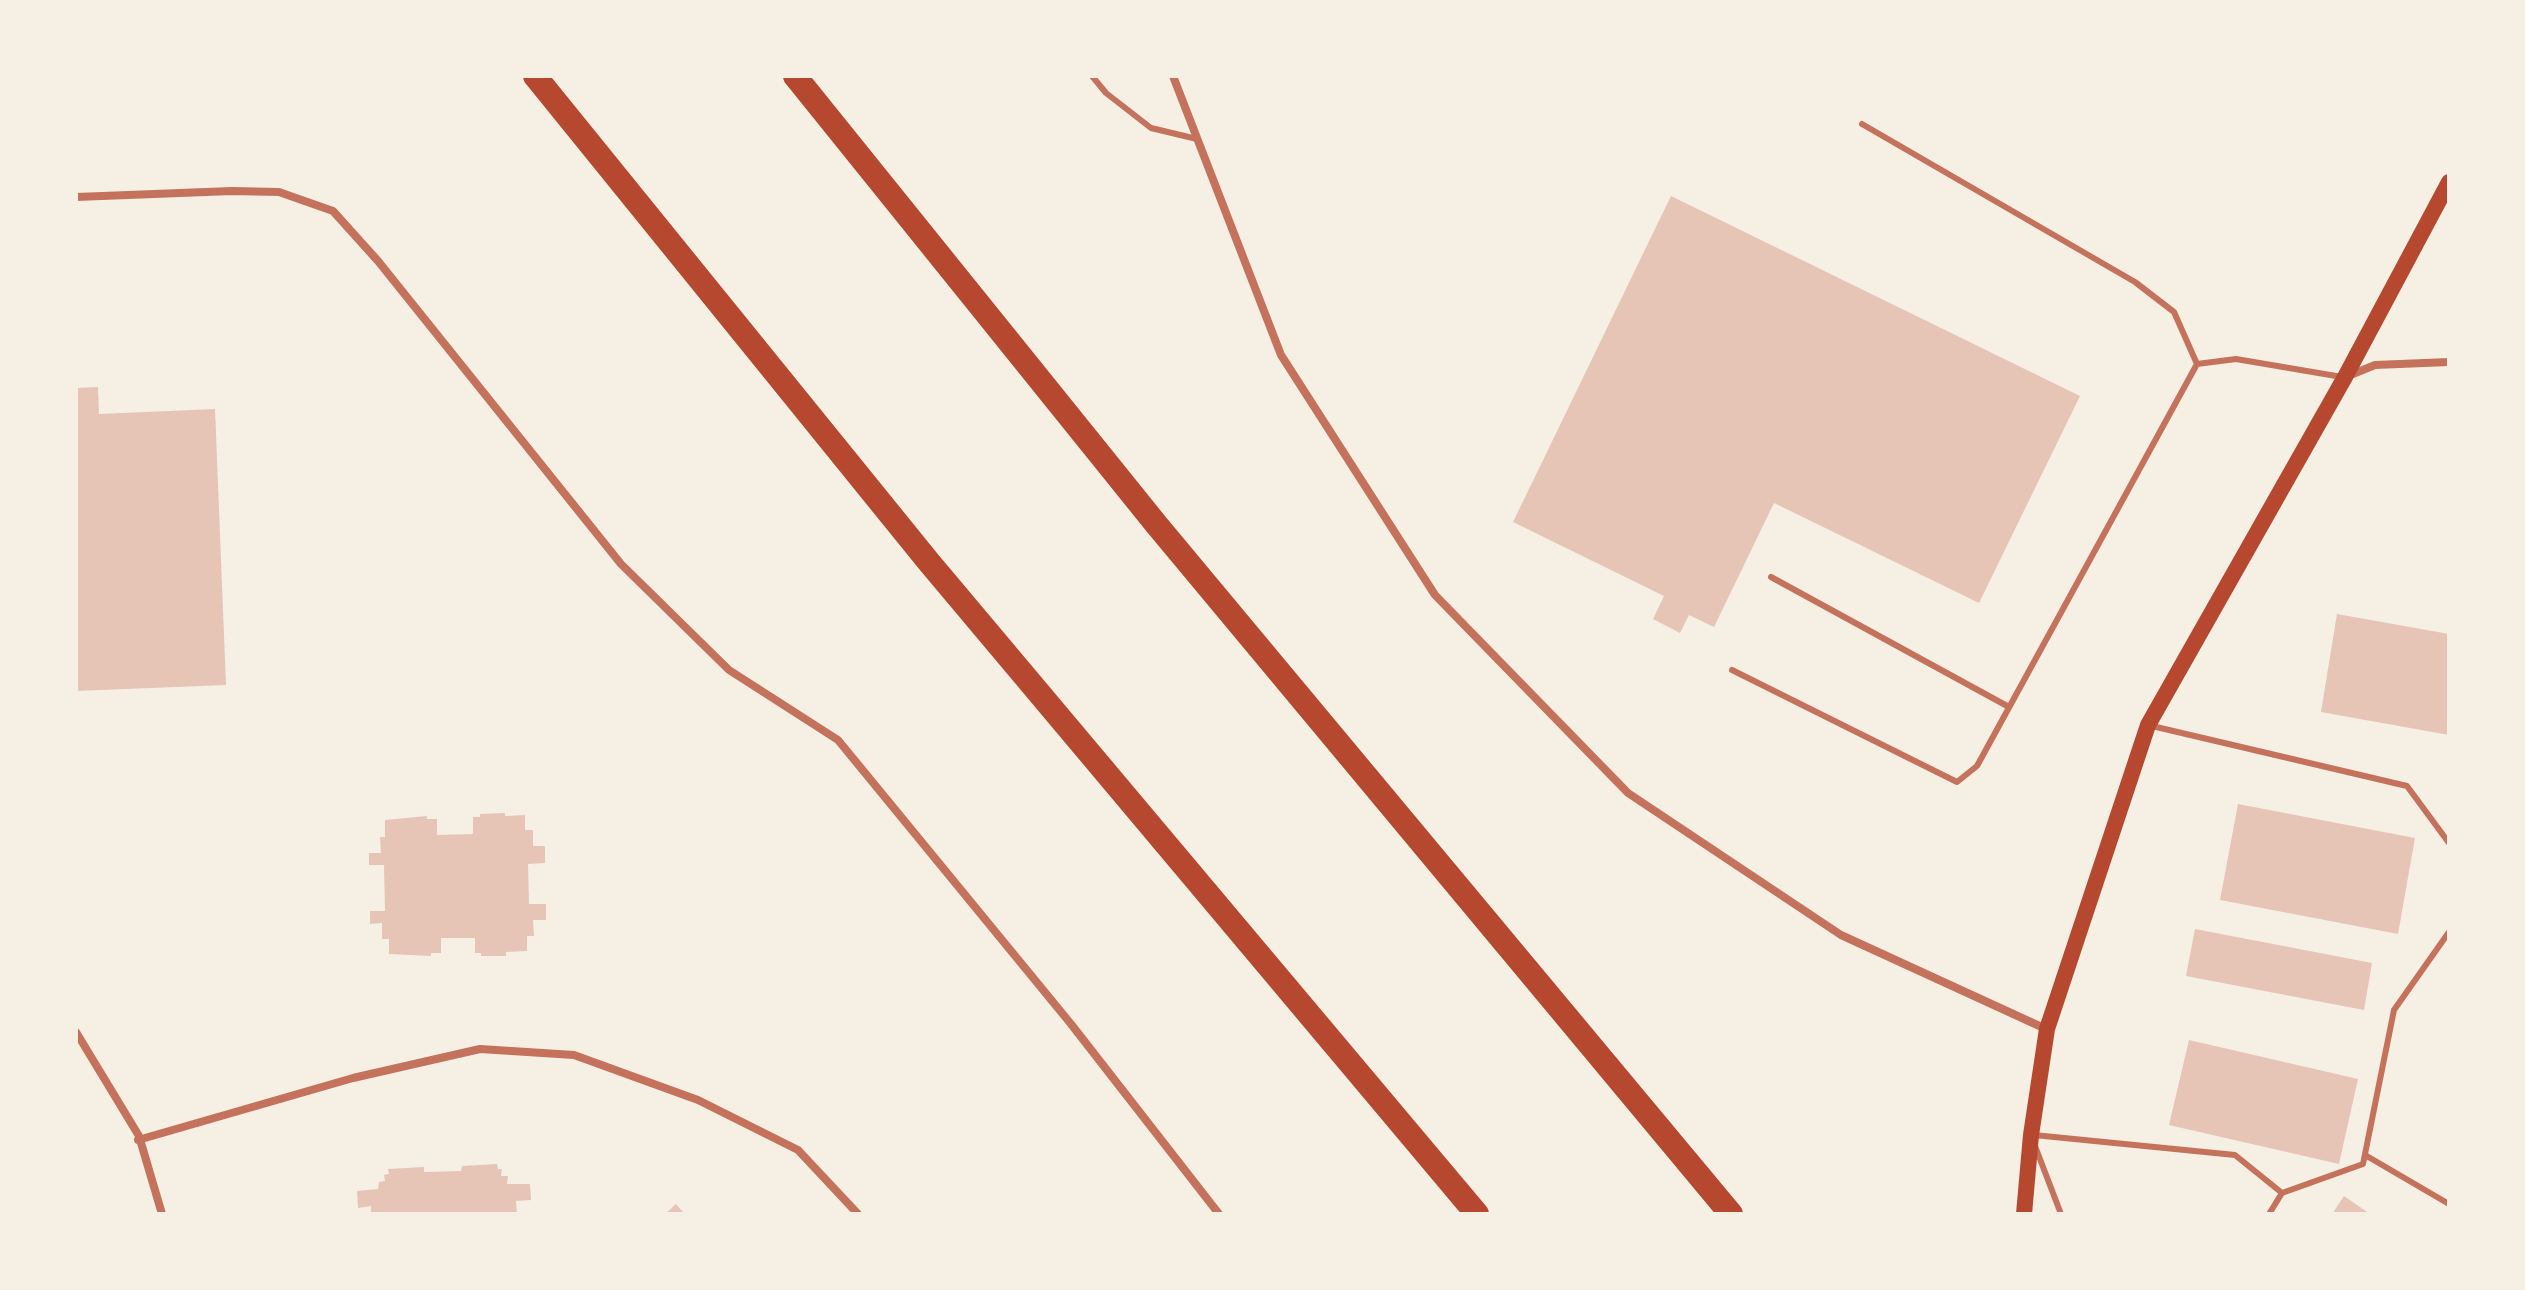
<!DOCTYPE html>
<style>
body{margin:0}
#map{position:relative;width:2525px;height:1290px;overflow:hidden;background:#f6efe4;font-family:"Open Sans",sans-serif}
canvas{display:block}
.frame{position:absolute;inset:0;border:78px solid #f6efe4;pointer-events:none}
</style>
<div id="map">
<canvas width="2525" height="1290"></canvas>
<div class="frame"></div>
</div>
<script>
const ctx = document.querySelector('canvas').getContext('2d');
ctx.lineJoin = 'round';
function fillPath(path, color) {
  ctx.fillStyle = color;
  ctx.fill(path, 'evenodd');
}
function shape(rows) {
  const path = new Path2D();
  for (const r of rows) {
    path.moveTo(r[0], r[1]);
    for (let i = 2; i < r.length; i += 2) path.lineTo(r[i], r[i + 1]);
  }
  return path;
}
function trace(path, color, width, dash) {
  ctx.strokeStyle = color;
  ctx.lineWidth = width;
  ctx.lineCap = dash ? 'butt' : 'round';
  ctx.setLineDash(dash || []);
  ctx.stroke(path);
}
fillPath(shape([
 [1671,196,2080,396,1979,603,1774,503,1714,627,1689,615,1680,633,1653,619,1664,596,1513,522],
 [98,387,99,414,215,409,226,685,76,691,76,388],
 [2337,614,2449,634,2449,735,2321,712],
 [2238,804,2415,838,2398,934,2220,900],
 [505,813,505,816,525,815,525,830,533,830,533,846,545,846,545,863,528,864,529,904,546,904,546,920,533,920,534,936,527,936,527,951,506,952,506,956,481,956,481,953,475,953,475,938,441,938,441,953,431,953,431,956,389,954,389,939,382,939,382,923,370,924,370,911,385,911,384,865,369,865,369,853,381,853,380,837,385,837,385,820,427,816,427,819,437,819,437,835,473,834,473,817,480,817,480,814],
 [2195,929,2372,963,2364,1010,2186,976],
 [2189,1040,2358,1079,2339,1164,2169,1125],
 [497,1164,498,1169,502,1169,501,1176,508,1176,507,1184,530,1184,531,1200,516,1201,517,1214,371,1214,371,1206,358,1208,357,1191,378,1189,379,1182,385,1181,384,1175,389,1174,388,1169,424,1167,424,1172,461,1171,462,1166],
 [2344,1196,2370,1214,2332,1214],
 [676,1204,685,1214,665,1214]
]), '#e6c5b7');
trace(shape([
 [1092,76,1106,93,1151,128,1197,139],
 [1862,124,2135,282,2174,312,2197,364],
 [1771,577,2009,707],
 [1732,670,1957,782,1977,766,2197,364,2236,359,2342,377],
 [2152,726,2407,786,2449,843],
 [2034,1135,2235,1155,2282,1193,2269,1214],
 [2035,1146,2061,1214],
 [2365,1155,2449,1204],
 [2282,1193,2363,1164,2394,1010,2449,932]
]), '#c5725c', 6);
trace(shape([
 [1173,76,1281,355,1435,595,1628,793,1841,935,2046,1029],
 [76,197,232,191,279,192,333,211,378,261,621,564,729,670,838,740,1071,1024,1219,1214],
 [2348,376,2375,365,2449,362],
 [76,1032,139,1136,162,1214],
 [138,1140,353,1078,480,1049,574,1055,698,1100,798,1150,858,1214]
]), '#c5725c', 8);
trace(shape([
 [2024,1214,2031,1135,2047,1029,2148,725,2345,377,2449,182]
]), '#b5482f', 16);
trace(shape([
 [535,76,928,561,1477,1214],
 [795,76,1156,524,1731,1214]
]), '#b5482f', 24);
</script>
